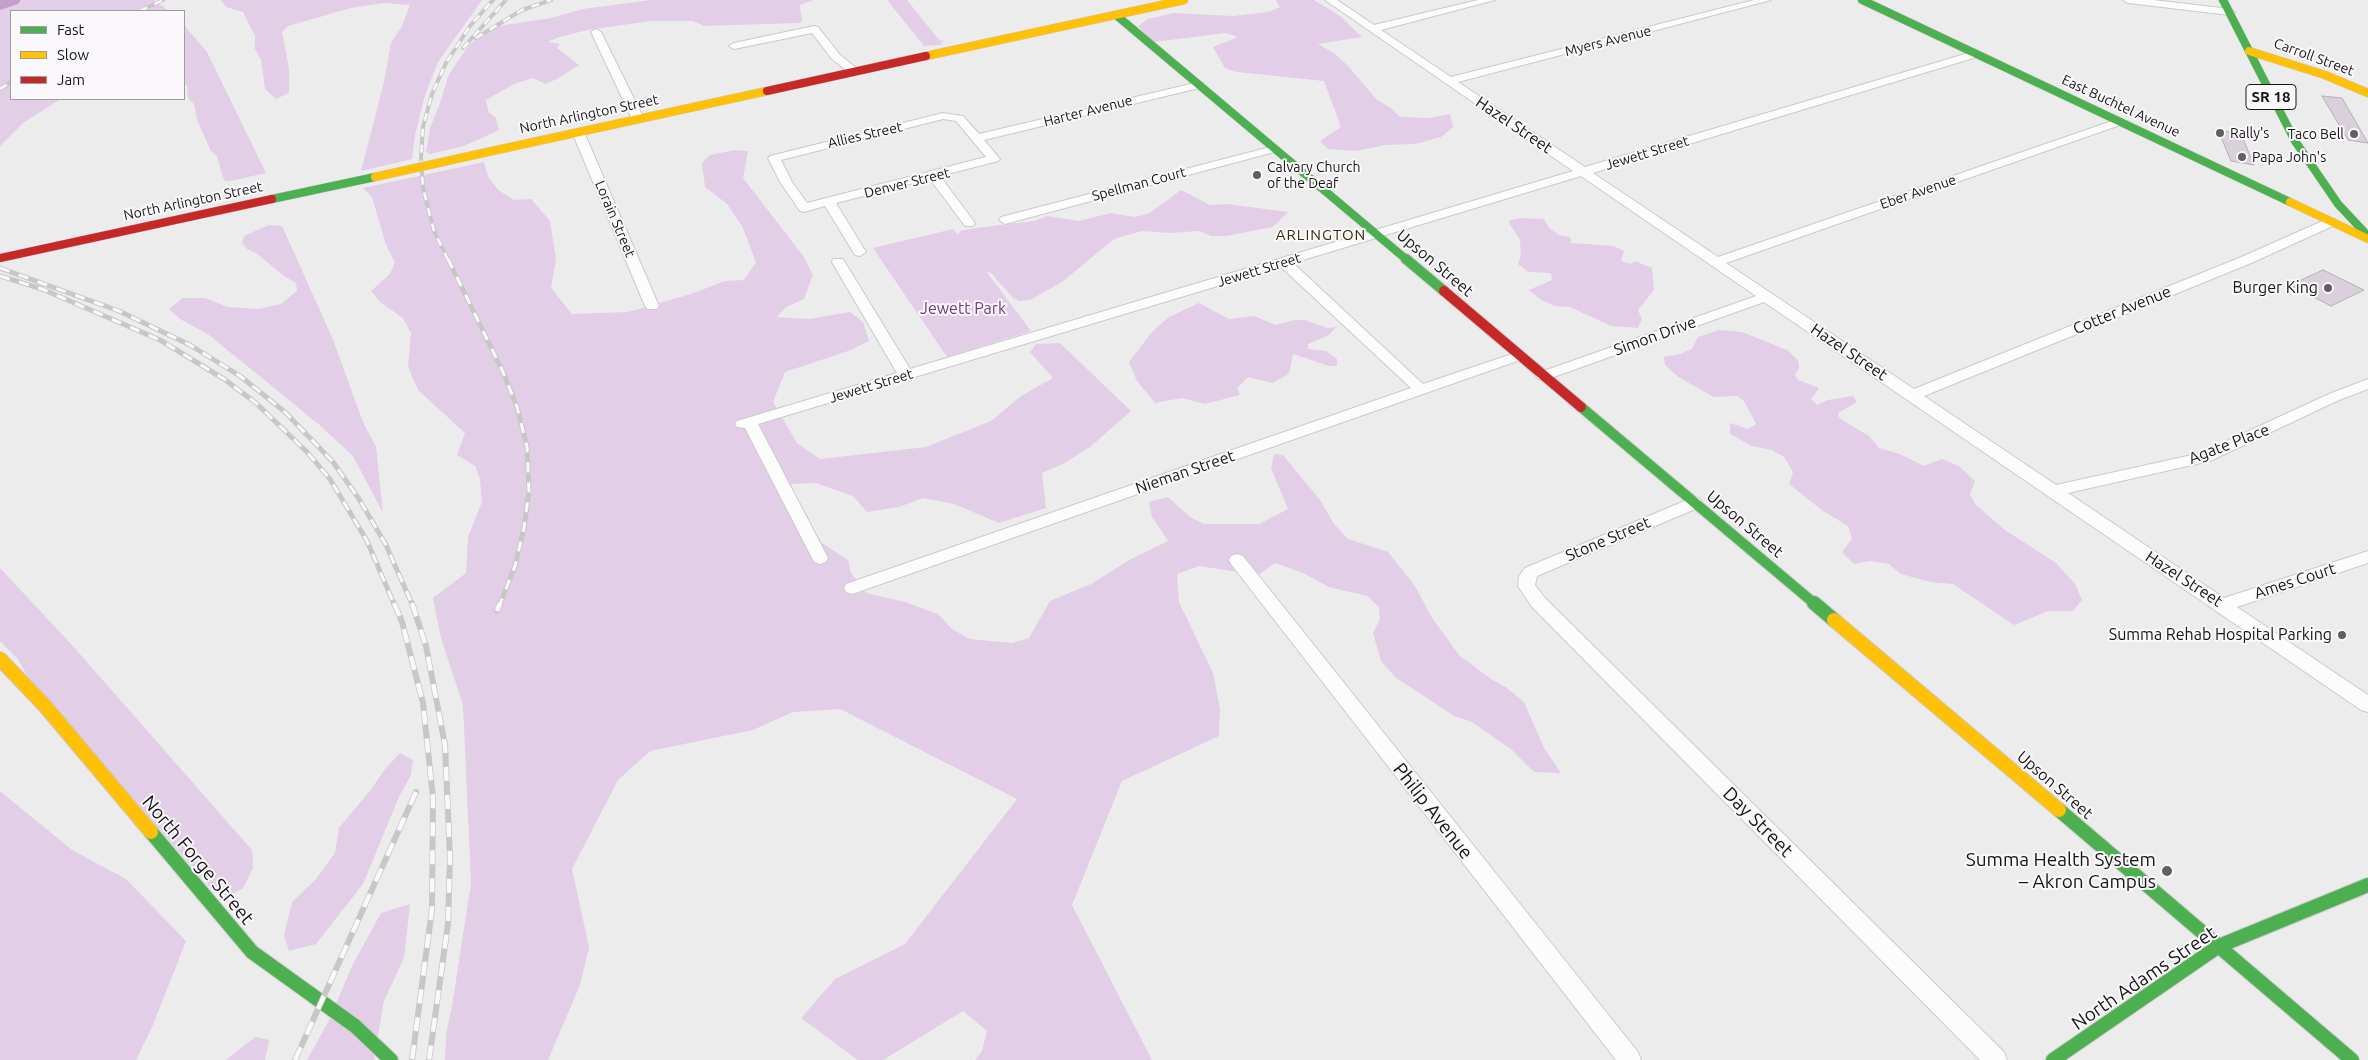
<!DOCTYPE html>
<meta charset="utf-8">
<style>
body{margin:0}
#map{position:relative;width:2368px;height:1060px;overflow:hidden;background:#edeced;font-family:Ubuntu,sans-serif}
canvas{display:block}
.legend{position:absolute;left:10px;top:10px;width:175px;height:90px;box-sizing:border-box;background:#faf8fb;border:1px solid #9f9d9f;margin:0;padding:6px 9px;list-style:none;font-size:15px;color:#161516}
.legend li{display:flex;align-items:center;gap:10px;height:25px}
.legend b{width:25px;border:1px solid #9f9d9f}
</style>
<div id="map">
<canvas width="2368" height="1060"></canvas>
<ul class="legend">
<li><b style="height:6px;background:#4caf50"></b>Fast</li>
<li><b style="height:6px;background:#ffc107"></b>Slow</li>
<li><b style="height:6px;background:#c62828"></b>Jam</li>
</ul>
</div>
<script>
const ctx = document.querySelector('canvas').getContext('2d');
ctx.lineJoin = 'round';
function fillPath(path, color) {
  ctx.fillStyle = color;
  ctx.fill(path, 'evenodd');
}
function shape(rows) {
  const path = new Path2D();
  for (const r of rows) {
    path.moveTo(r[0], r[1]);
    for (let i = 2; i < r.length; i += 2) path.lineTo(r[i], r[i + 1]);
  }
  return path;
}
function trace(path, color, width, dash) {
  ctx.strokeStyle = color;
  ctx.lineWidth = width;
  ctx.lineCap = dash ? 'butt' : 'round';
  ctx.setLineDash(dash || []);
  ctx.stroke(path);
}
function label(font, color, halo, rows, align = 'center') {
  ctx.font = font + ' Ubuntu,sans-serif';
  ctx.lineWidth = 4;
  ctx.setLineDash([]);
  ctx.textBaseline = 'middle';
  ctx.strokeStyle = halo;
  ctx.fillStyle = color;
  for (const [text, x, y, turn = 0] of rows) {
    ctx.save();
    ctx.translate(x, y);
    ctx.rotate((+turn || 0) * Math.PI / 180);
    ctx.textAlign = isNaN(turn) ? turn : align;
    if (halo) ctx.strokeText(text, 0, 0);
    ctx.fillText(text, 0, 0);
    ctx.restore();
  }
}
fillPath(shape([
 [0,0,154,0,169,11,11,11,11,99,61,99,23,123,0,146],
 [221,0,482,0,438,62,425,95,415,135,412,159,361,171,384,82,391,43,402,26,410,5,384,3,351,8,288,26,282,32,289,68,289,93,276,99,265,89,261,60,255,49,255,36,243,12,226,7],
 [651,0,813,0,800,5,802,22,798,23,704,26,693,21,651,21,587,30,556,38,548,42,560,44,557,48,579,65,557,79,545,84,533,78,514,84,486,100,489,113,496,118,499,130,464,146,430,154,426,152,430,128,439,106,449,74,469,45,492,27,551,18,583,9],
 [887,0,907,0,940,41,944,40,941,45,924,46],
 [1276,0,1314,0,1340,16,1362,37,1318,44,1334,53,1348,66,1377,100,1391,108,1400,117,1429,118,1450,114,1453,127,1441,137,1415,144,1385,145,1356,151,1328,149,1320,141,1341,127,1324,81,1237,72,1225,68,1213,47,1238,37,1226,33,1153,42,1138,26,1148,19,1174,13,1233,16,1268,12,1280,7],
 [184,25,207,52,266,173,230,181,225,181,222,175,217,156,211,151,197,120,194,104,188,98,187,86,184,84],
 [735,150,748,151,743,178,804,257,813,275,804,299,786,307,777,317,809,319,850,312,863,322,869,341,851,350,785,372,773,402,797,443,820,459,926,447,991,421,1021,396,1053,378,1030,352,1036,344,1060,343,1131,411,1090,447,1063,464,1042,473,1046,508,999,523,954,504,923,498,899,507,867,512,853,496,816,483,791,484,779,493,799,528,848,560,851,573,866,593,905,602,938,614,952,629,970,639,1012,643,1029,638,1050,601,1091,584,1131,559,1168,541,1152,517,1149,502,1168,497,1190,517,1204,524,1259,524,1288,509,1271,468,1274,454,1283,455,1320,500,1334,524,1348,539,1388,552,1415,586,1432,618,1459,655,1491,679,1507,688,1524,702,1544,748,1561,773,1534,772,1512,750,1472,722,1454,716,1395,677,1381,661,1373,633,1380,619,1379,607,1367,596,1329,587,1301,572,1275,563,1258,575,1199,566,1177,574,1179,602,1213,673,1220,709,1219,736,1122,781,1072,905,1152,1060,975,1060,982,1051,987,1031,963,1011,883,1060,858,1060,801,1018,835,979,905,944,1017,799,840,709,793,712,753,730,650,751,618,780,572,869,589,947,580,985,548,1060,445,1060,446,1034,452,1006,471,883,463,705,441,638,433,598,466,573,468,537,482,502,480,479,475,466,457,455,465,433,419,391,413,379,408,366,411,333,403,318,380,302,371,291,390,274,395,262,386,245,372,197,363,188,484,162,488,176,498,190,514,200,531,199,550,221,556,259,551,288,572,314,628,312,691,294,725,281,744,280,756,262,742,226,727,204,705,187,702,163,710,155],
 [1181,190,1210,205,1227,204,1288,212,1273,227,1226,236,1211,236,1200,231,1169,233,1142,231,1114,239,1062,282,1030,300,1019,301,1013,298,992,274,986,271,1031,331,947,357,873,248,953,229,958,235,960,231,976,228,1034,221,1047,216,1079,221,1111,213,1134,217,1144,215,1151,212],
 [1522,218,1544,219,1549,228,1559,235,1570,237,1571,243,1614,246,1624,251,1621,261,1631,264,1635,261,1652,268,1654,290,1638,310,1642,319,1638,328,1611,326,1570,307,1555,306,1541,300,1529,290,1552,280,1551,273,1528,272,1518,264,1521,255,1520,240,1509,223,1510,220],
 [269,225,282,226,332,337,363,422,376,447,383,513,353,456,322,427,209,335,180,319,169,309,183,298,205,298,228,307,258,309,281,304,297,291,296,283,284,276,257,254,247,249,242,242,244,236],
 [1199,303,1229,319,1254,316,1276,325,1294,320,1305,320,1328,328,1336,327,1329,335,1308,344,1308,349,1326,351,1337,359,1337,366,1329,366,1293,354,1289,374,1272,383,1248,377,1237,388,1240,395,1205,404,1182,398,1155,403,1137,381,1129,362,1152,332,1169,317],
 [1719,330,1742,332,1787,350,1798,360,1799,368,1795,375,1798,380,1819,388,1811,399,1817,405,1828,400,1853,396,1857,402,1838,413,1839,418,1869,436,1879,448,1900,454,1924,466,1942,459,1959,466,1975,481,1970,494,1975,504,2005,530,2056,563,2075,584,2082,600,2073,611,2048,611,2014,625,1953,584,1930,582,1901,574,1889,564,1870,561,1854,564,1842,552,1852,539,1848,526,1823,511,1789,484,1793,472,1784,457,1772,450,1752,446,1730,434,1730,423,1748,429,1756,424,1744,401,1737,396,1714,397,1678,377,1665,365,1664,357,1680,354,1692,349,1698,337],
 [0,568,71,644,252,850,253,868,243,888,229,896,214,892,29,679,18,659,0,641],
 [400,753,413,760,411,775,399,797,363,884,316,944,289,951,284,935,292,902,315,880,335,853,339,828,372,788,385,769],
 [0,791,72,850,126,879,186,941,153,1025,136,1060,0,1060],
 [410,904,404,958,384,1001,374,1060,307,1060,329,1020,353,964,381,913],
 [255,1037,269,1040,265,1060,226,1060]
]), '#e2cee7');
fillPath(shape([
 [0,0,21,0,18,4,0,10,0,0]
]), '#c2a0c9');
const building = shape([
 [2322,96,2342,98,2368,143,2348,140,2322,96],
 [2218,130,2241,134,2254,165,2231,161,2218,130],
 [2323,270,2364,290,2331,306,2290,285,2323,270]
]);
fillPath(building, '#dad0dc');
trace(building, '#b2b1b2', 1);
const street = shape([
 [1325,0,1337,0,1374,25,1478,0,1495,0,1381,30,1451,77,1754,0,1771,0,1458,82,1585,167,1972,52,1980,52,1980,56,1593,173,1718,257,2115,120,2123,120,2123,124,1726,263,1914,389,2239,258,2327,219,2335,219,2337,222,2335,225,2249,264,1924,396,2056,485,2201,453,2329,394,2368,379,2368,389,2339,400,2210,461,2068,493,2224,598,2368,551,2368,563,2237,607,2368,695,2368,712,2361,710,1764,302,1548,379,1538,379,1536,376,1538,373,1756,296,1581,176,1293,263,1423,384,1518,352,1523,353,1525,356,1523,359,858,592,852,594,846,592,844,588,846,584,1411,388,1281,267,758,424,828,558,826,562,820,564,814,562,812,558,745,428,737,427,735,424,737,421,897,373,832,262,833,259,843,259,910,369,1573,171,1325,0],
 [2123,0,2153,0,2230,9,2235,12,2230,15,2128,3,2123,0],
 [814,26,818,27,840,55,859,70,859,74,851,74,832,59,812,33,734,49,729,46,734,43,814,26],
 [596,29,601,32,644,119,642,121,638,122,632,119,591,32,596,29],
 [1199,82,1203,83,1203,87,984,140,1000,159,998,161,940,176,975,223,973,226,965,226,930,179,836,203,866,252,860,256,855,255,825,206,804,212,800,211,780,182,768,158,770,156,943,113,963,116,979,134,1199,82],
 [943,119,956,121,986,157,807,203,792,182,781,160,943,119],
 [578,129,584,132,659,306,657,309,647,309,645,306,572,132,578,129],
 [1274,146,1280,149,1278,151,1005,224,999,220,1001,217,1274,146],
 [1694,497,1700,499,1702,503,1700,507,1537,576,1535,585,1544,597,2004,1052,2007,1060,1980,1060,1532,607,1518,586,1519,576,1525,568,1694,497],
 [1237,554,1243,556,1638,1052,1641,1060,1616,1060,1231,564,1229,560,1231,556,1237,554]
]);
const fastFar2 = shape([
 [1862,0,2290,202],
 [2223,0,2295,141,2338,204,2368,236],
 [1116,15,1407,260],
 [272,199,375,177]
]);
const fastFar1 = shape([
 [1406,259,1444,291],
 [1581,407,1815,604]
]);
const fast = shape([
 [1814,603,1834,620],
 [2059,810,2352,1060],
 [151,832,252,952,355,1026,391,1060],
 [2053,1060,2219,946,2368,885]
]);
const slowFar1 = shape([
 [2249,51,2325,75,2368,93],
 [926,56,1184,0],
 [474,155,767,91],
 [2290,202,2368,239]
]);
const slow = shape([
 [1834,620,2059,810],
 [0,659,45,706,151,832]
]);
const jamFar1 = shape([
 [767,91,926,56],
 [0,258,272,199]
]);
const jam = shape([
 [1444,291,1581,407]
]);
trace(street, '#cbcacb', 2);
trace(fastFar2, '#cbcacb', 9);
trace(fastFar1, '#cbcacb', 12);
trace(fast, '#cbcacb', 16);
trace(slowFar1, '#cbcacb', 9);
trace(slow, '#cbcacb', 16);
trace(jamFar1, '#cbcacb', 9);
trace(jam, '#cbcacb', 12);
fillPath(street, '#fcfcfc');
trace(fastFar2, '#4caf50', 8);
trace(fastFar1, '#4caf50', 10);
trace(fast, '#4caf50', 14);
trace(slowFar1, '#ffc107', 8);
trace(slow, '#ffc107', 14);
trace(jamFar1, '#c62828', 8);
trace(jam, '#c62828', 10);
const railFar2 = shape([
 [140,11,163,0],
 [476,38,522,10,551,0],
 [463,48,506,0],
 [0,89,11,82],
 [448,260,434,231,423,188,421,158,423,127,432,94,446,63,470,26,493,0]
]);
const railFar1 = shape([
 [448,259,503,372,517,407,527,447,529,491,524,528,515,566,500,604],
 [0,268,119,311,190,345,240,376,285,412,333,462,359,499,386,545,412,604],
 [0,276,42,289,160,340,224,379,256,403,307,452,330,479,367,541,394,604]
]);
const rail = shape([
 [394,603,402,622,423,703,433,798,432,909,412,1060],
 [412,603,426,646,445,745,450,858,448,924,429,1060],
 [497,611,500,603],
 [295,1060,416,792]
]);
trace(railFar2, '#c8c7c8', 4);
trace(railFar1, '#c8c7c8', 5);
trace(rail, '#c8c7c8', 6);
trace(railFar2, '#faf8fb', 2.5, [8]);
trace(railFar1, '#faf8fb', 3, [10]);
trace(rail, '#faf8fb', 4.5, [14]);
const slowBridge = shape([
 [375,177,474,155]
]);
trace(slowBridge, '#cbcacb', 9, []);
trace(slowBridge, '#ffc107', 8);
for (const [x, y, r, color] of [
 [2220,133,5,"#616061"],
 [2354,134,5,"#616061"],
 [2242,157,5,"#616061"],
 [1257,175,5,"#616061"],
 [2328,288,5,"#616061"],
 [2342,635,5,"#616061"],
 [2167,871,6,"#616061"]
]) {
  const dot = new Path2D();
  dot.arc(x, y, r, 0, 2 * Math.PI);
  ctx.fillStyle = color;
  ctx.fill(dot);
  trace(dot, '#faf8fb', 2);
}
label('14px', '#161516', '#faf8fb', [
 ["Myers Avenue",1608,41,-14],
 ["Carroll Street",2314,57,20],
 ["East Buchtel Avenue",2121,106,25],
 ["Harter Avenue",1088,111,-14],
 ["North Arlington Street",589,114,-12],
 ["Allies Street",865,135,-13],
 ["Jewett Street",1647,153,-17],
 ["Denver Street",907,183,-14],
 ["Spellman Court",1139,184,-15],
 ["Eber Avenue",1918,192,-19],
 ["North Arlington Street",193,201,-12],
 ["Lorain Street",615,219,67],
 ["Jewett Street",1259,270,-17],
 ["Jewett Street",871,386,-17]
]);
label('14px', '#161516', '#faf8fb', [
 ["Rally's",2230,133],
 ["Taco Bell",2344,134,"right"],
 ["Papa John's",2252,157],
 ["Calvary Church",1267,167],
 ["of the Deaf",1267,183]
], 'left');
for (const [x, y, w] of [
 [2271,97,50]
]) {
  const box = new Path2D();
  box.roundRect(x - w / 2, y - 12.5, w, 25, 4);
  ctx.fillStyle = '#faf8fb';
  ctx.fill(box);
  trace(box, '#161516', 1);
}
label('bold 15px', '#161516', null, [
 ["SR 18",2271,97]
]);
ctx.letterSpacing = '1px';
label('15px', '#342f03', '#faf8fb', [
 ["ARLINGTON",1321,235]
]);
ctx.letterSpacing = '0px';
label('16px', '#161516', '#faf8fb', [
 ["Hazel Street",1514,125,34],
 ["Upson Street",1435,263,40],
 ["Cotter Avenue",2122,310,-22],
 ["Simon Drive",1655,336,-20],
 ["Hazel Street",1849,352,34],
 ["Agate Place",2229,444,-21],
 ["Nieman Street",1185,472,-19],
 ["Upson Street",1745,524,40],
 ["Stone Street",1608,539,-23],
 ["Hazel Street",2184,579,33],
 ["Ames Court",2295,581,-18],
 ["Upson Street",2055,785,41]
]);
label('16px', '#161516', '#faf8fb', [
 ["Burger King",2318,288],
 ["Summa Rehab Hospital Parking",2332,635]
], 'right');
label('16px', '#70377e', '#faf8fb', [
 ["Jewett Park",963,309]
]);
label('19px', '#161516', '#faf8fb', [
 ["Philip Avenue",1433,811,52],
 ["Day Street",1758,822,45],
 ["North Forge Street",198,860,50],
 ["North Adams Street",2144,978,-34]
]);
label('19px', '#161516', '#faf8fb', [
 ["Summa Health System",2156,860],
 ["– Akron Campus",2156,882]
], 'right');
</script>
